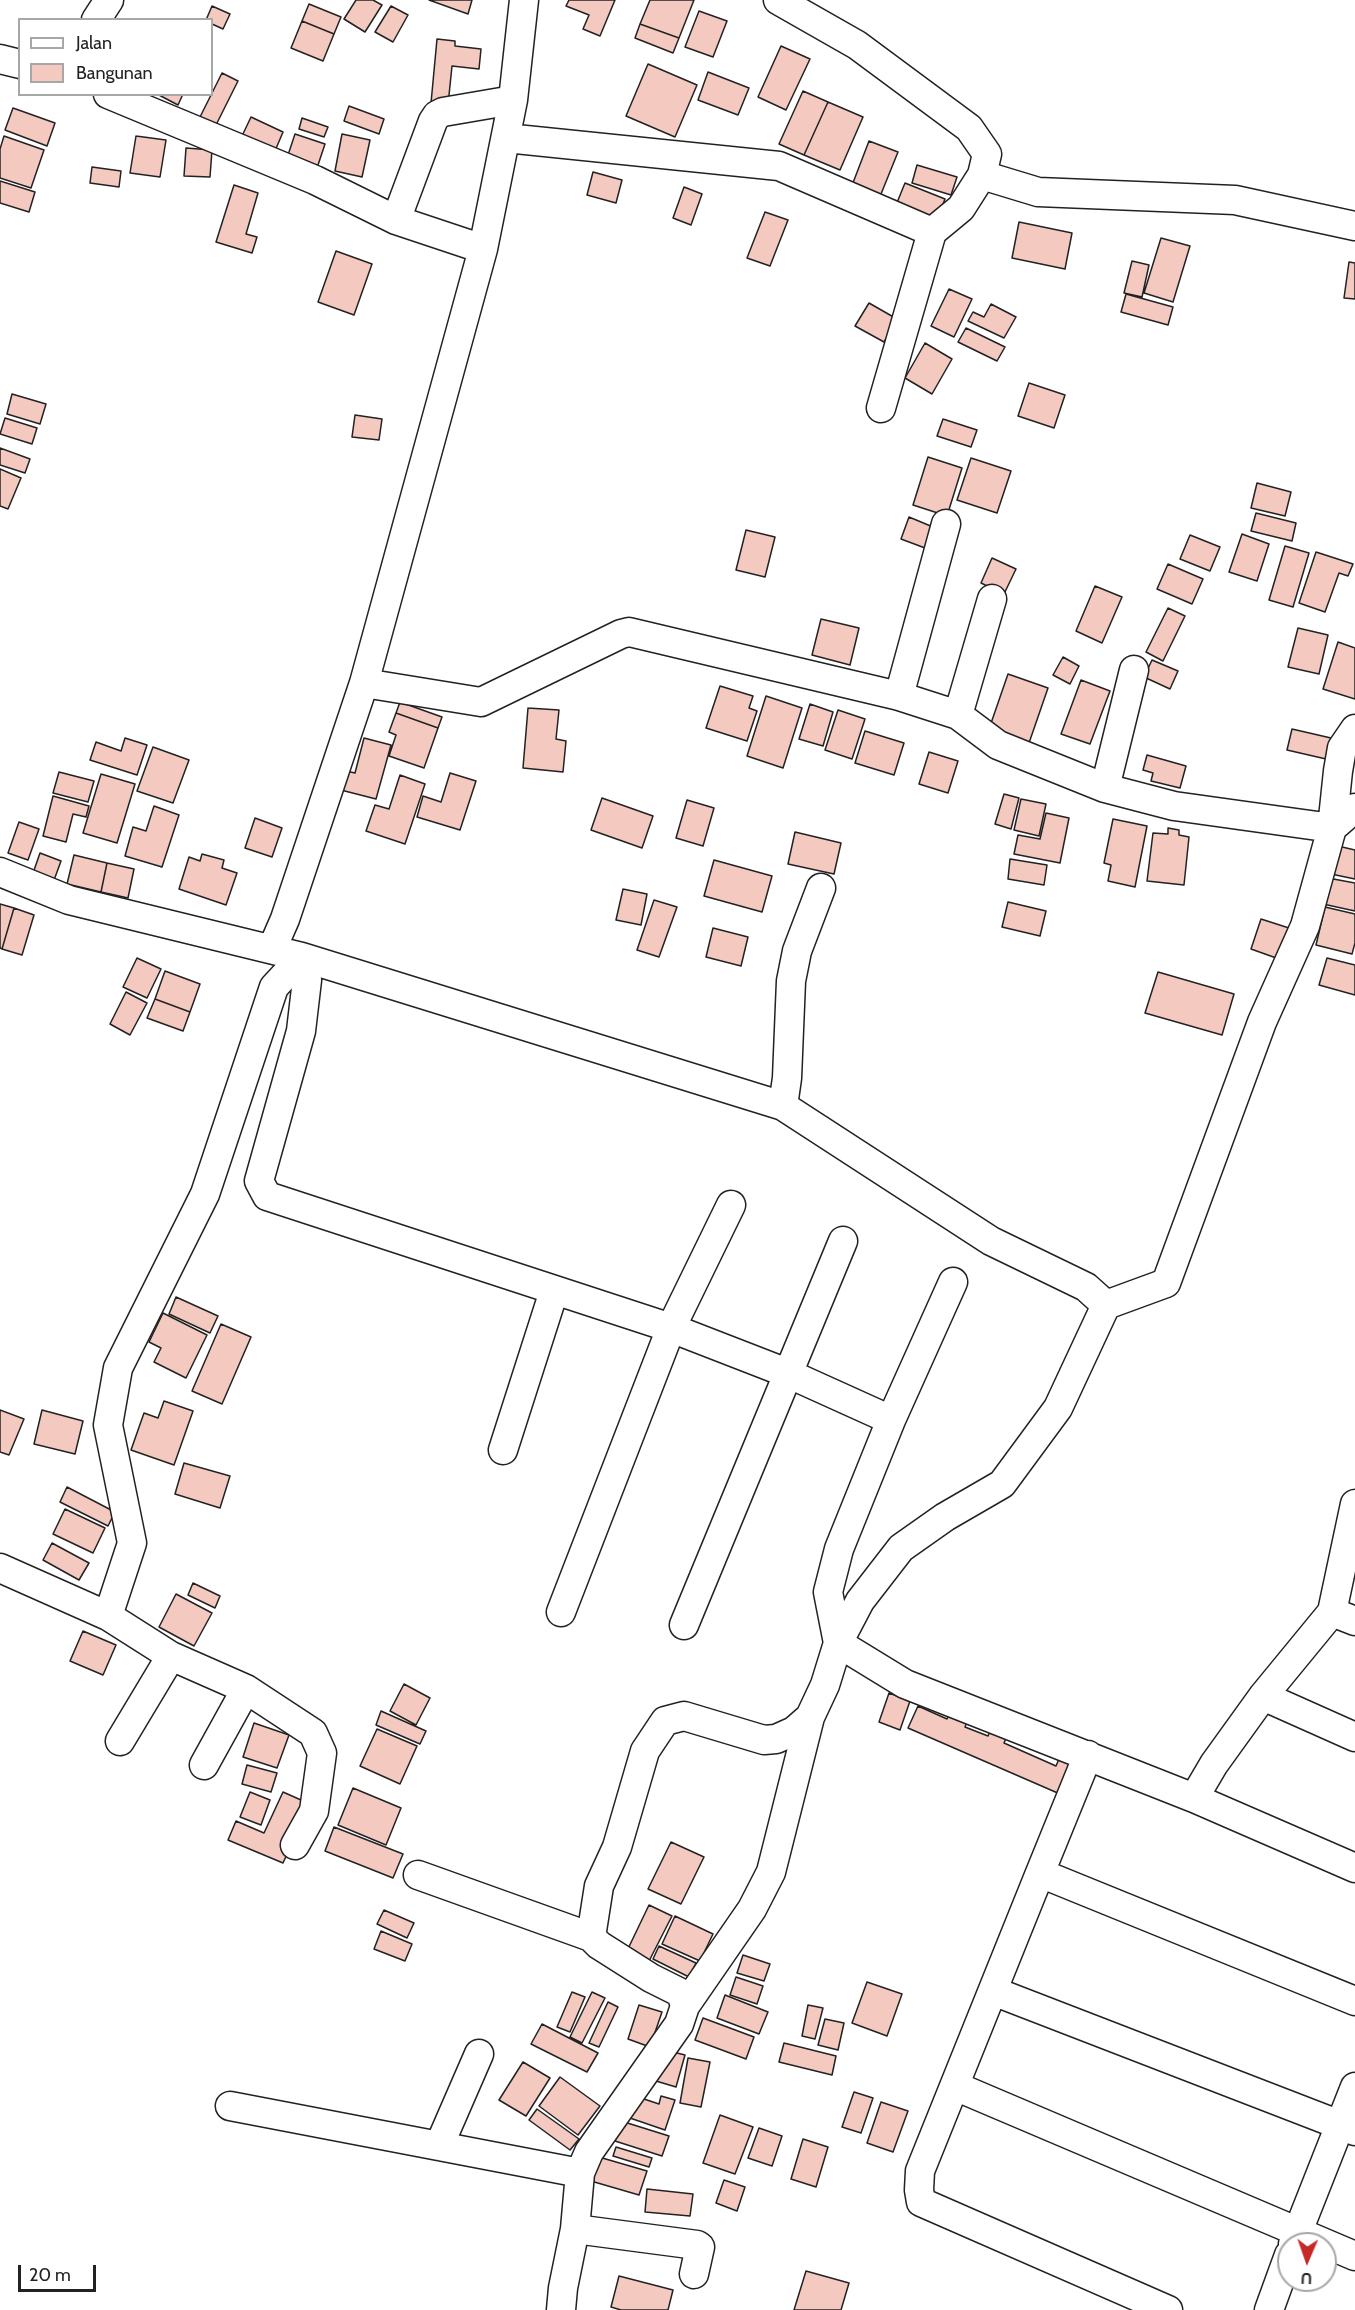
<!DOCTYPE html>
<style>
body{margin:0}
#map{position:relative;width:1355px;height:2310px;overflow:hidden;background:#fff;font-family:Cabin,sans-serif}
canvas{display:block}
.legend{position:absolute;left:18px;top:18px;width:195px;height:78px;box-sizing:border-box;background:#fff;border:2px solid #a7a7a7;margin:0;padding:8px 10px;list-style:none;font-size:18px;color:#222}
.legend li{display:flex;align-items:center;gap:12px;height:30px}
.legend b{width:30px;border:2px solid #a7a7a7}
.north{position:absolute;left:1277px;top:2232px;width:60px;height:60px;box-sizing:border-box;background:#fff;border:2px solid #a7a7a7;border-radius:50%;rotate:182deg;font-size:16px;font-weight:700;line-height:24px;text-align:center;color:#222}
.north::after{content:'';display:block;margin:auto;width:21px;height:27px;background:#c62828;clip-path:polygon(50% 0,100% 100%,50% 72%,0 100%)}
.scale{position:absolute;left:18px;top:2265px;width:78px;height:27px;box-sizing:border-box;border:3px solid #222;border-top:0;padding-left:8px;font-size:18px;line-height:21px;white-space:nowrap;color:#222;-webkit-text-stroke:4px #fff;paint-order:stroke}
</style>
<div id="map">
<canvas width="1355" height="2310"></canvas>
<ul class="legend">
<li><b style="height:8px;background:#fff"></b>Jalan</li>
<li><b style="height:16px;background:#f3c9c0"></b>Bangunan</li>
</ul>
<div class="north">U</div>
<div class="scale">20 m</div>
</div>
<script>
const ctx = document.querySelector('canvas').getContext('2d');
ctx.lineJoin = 'round';
function fillPath(path, color) {
  ctx.fillStyle = color;
  ctx.fill(path, 'evenodd');
}
function shape(rows) {
  const path = new Path2D();
  for (const r of rows) {
    path.moveTo(r[0], r[1]);
    for (let i = 2; i < r.length; i += 2) path.lineTo(r[i], r[i + 1]);
  }
  return path;
}
function trace(path, color, width, dash) {
  ctx.strokeStyle = color;
  ctx.lineWidth = width;
  ctx.lineCap = dash ? 'butt' : 'round';
  ctx.setLineDash(dash || []);
  ctx.stroke(path);
}
const building = shape([
 [356,0,373,0,382,5,365,32,344,19,356,0],
 [429,0,472,0,468,14,429,0],
 [569,0,615,0,600,36,583,29,589,15,566,6,569,0],
 [650,0,694,0,679,38,640,24,650,0],
 [309,4,341,17,334,34,302,21,309,4],
 [212,6,230,14,223,29,212,24,212,20,206,20,212,6],
 [391,6,408,15,393,42,375,32,391,6],
 [699,11,727,21,713,57,685,47,699,11],
 [302,21,334,34,323,61,291,48,302,21],
 [640,24,679,38,673,53,635,38,640,24],
 [437,39,455,41,455,46,481,49,479,69,452,66,448,105,431,103,437,39],
 [781,46,810,59,786,110,758,97,781,46],
 [648,64,697,85,675,137,626,116,648,64],
 [708,72,749,88,738,115,698,100,708,72],
 [222,73,238,81,216,125,200,117,222,73],
 [803,91,828,102,804,155,779,144,803,91],
 [157,94,183,94,178,105,157,94],
 [828,102,863,117,840,170,804,155,828,102],
 [349,106,384,119,379,134,344,121,349,106],
 [13,108,55,123,47,146,5,130,13,108],
 [251,117,283,132,275,151,242,136,251,117],
 [302,118,328,127,324,137,299,129,302,118],
 [295,134,325,144,317,168,287,158,295,134],
 [342,134,370,140,362,177,335,171,342,134],
 [4,136,44,150,31,188,0,178,0,149,4,136],
 [136,136,166,140,160,177,130,173,136,136],
 [869,141,898,152,879,199,851,188,869,141],
 [186,148,212,150,210,177,184,176,186,148],
 [917,165,957,177,951,195,912,183,917,165],
 [92,167,121,171,119,187,90,183,92,167],
 [593,172,622,180,616,203,587,195,593,172],
 [0,181,35,192,29,212,0,203,0,181],
 [905,183,945,199,934,227,894,210,905,183],
 [234,185,258,193,246,234,257,237,252,253,216,242,234,185],
 [684,187,702,194,691,225,673,218,684,187],
 [765,212,788,220,770,266,747,258,765,212],
 [1019,222,1072,233,1065,269,1012,258,1019,222],
 [1161,238,1190,246,1173,302,1144,293,1161,238],
 [336,251,372,264,354,315,318,302,336,251],
 [1132,261,1149,265,1142,297,1124,293,1132,261],
 [1349,262,1355,263,1355,299,1344,298,1349,262],
 [949,289,972,299,954,337,931,326,949,289],
 [1126,294,1173,307,1168,325,1121,312,1126,294],
 [869,303,897,319,884,342,855,326,869,303],
 [991,304,1016,317,1004,338,968,321,973,312,984,317,991,304],
 [966,328,1005,347,997,361,958,342,966,328],
 [925,343,952,359,932,394,905,378,925,343],
 [1029,383,1065,395,1054,428,1018,416,1029,383],
 [12,394,46,404,40,424,7,414,12,394],
 [355,415,382,419,379,440,352,437,355,415],
 [5,418,37,428,32,444,0,434,5,418],
 [943,419,977,430,971,447,937,436,943,419],
 [0,448,30,459,25,473,0,465,0,448],
 [928,457,962,468,947,516,913,505,928,457],
 [971,458,1011,471,997,513,957,500,971,458],
 [0,469,21,478,8,509,0,506,0,469],
 [1257,483,1291,492,1285,516,1251,508,1257,483],
 [1256,513,1296,523,1292,541,1251,531,1256,513],
 [909,517,933,527,925,548,901,539,909,517],
 [746,530,775,537,765,577,736,570,746,530],
 [1242,534,1269,544,1257,581,1229,572,1242,534],
 [1190,535,1220,547,1210,571,1180,559,1190,535],
 [1285,546,1309,553,1293,607,1269,600,1285,546],
 [1316,552,1353,564,1348,576,1339,573,1325,612,1299,603,1316,552],
 [992,558,1016,569,1004,594,981,583,992,558],
 [1168,564,1203,579,1192,604,1157,589,1168,564],
 [1095,586,1122,597,1102,643,1076,631,1095,586],
 [1168,608,1185,616,1163,661,1146,652,1168,608],
 [821,619,859,628,850,665,812,655,821,619],
 [1298,628,1328,635,1319,674,1288,667,1298,628],
 [1338,642,1355,648,1355,699,1323,689,1338,642],
 [1063,657,1079,666,1070,684,1053,675,1063,657],
 [1152,660,1178,671,1170,689,1144,677,1152,660],
 [1008,674,1048,688,1029,743,989,729,1008,674],
 [1081,680,1110,691,1090,744,1061,734,1081,680],
 [720,686,753,696,749,708,757,711,747,741,706,728,720,686],
 [766,696,802,708,783,768,747,756,766,696],
 [400,702,442,717,438,728,396,713,400,702],
 [810,704,833,712,823,746,799,739,810,704],
 [528,708,559,710,556,739,566,741,563,772,523,768,528,708],
 [838,710,865,719,852,759,825,750,838,710],
 [396,713,438,728,424,768,389,756,396,735,389,732,396,713],
 [1292,729,1331,738,1326,759,1287,750,1292,729],
 [865,731,904,743,894,775,855,763,865,731],
 [125,738,147,745,137,775,90,760,96,742,121,751,125,738],
 [364,738,391,745,376,799,337,789,342,770,355,773,364,738],
 [153,747,189,760,173,803,137,791,153,747],
 [929,752,958,761,948,793,919,784,929,752],
 [1147,755,1186,766,1180,788,1151,781,1153,773,1143,770,1147,755],
 [59,772,94,781,88,802,53,793,59,772],
 [450,773,476,781,460,830,417,817,423,796,441,802,450,773],
 [101,774,135,784,117,843,83,833,101,774],
 [400,775,425,784,405,844,366,831,375,805,389,809,400,775],
 [1004,794,1019,798,1011,829,995,824,1004,794],
 [53,796,89,806,86,817,73,814,66,842,43,836,53,796],
 [602,798,653,816,642,848,591,830,602,798],
 [1021,799,1046,804,1039,836,1014,830,1021,799],
 [687,800,714,808,703,846,676,838,687,800],
 [154,806,179,815,162,867,125,856,133,827,146,831,154,806],
 [1046,813,1069,818,1060,863,1014,854,1018,835,1040,839,1046,813],
 [255,818,282,828,272,857,245,848,255,818],
 [1113,819,1147,826,1135,887,1108,881,1111,865,1104,863,1113,819],
 [19,822,39,829,28,860,8,853,19,822],
 [1168,828,1179,830,1179,835,1189,837,1184,885,1147,881,1153,833,1168,834,1168,828],
 [795,832,841,843,834,874,788,864,795,832],
 [1338,846,1355,850,1355,879,1331,874,1338,846],
 [40,853,61,861,53,883,32,876,40,853],
 [202,854,224,860,222,868,237,873,226,905,179,889,189,857,200,861,202,854],
 [74,855,107,863,101,892,67,884,74,855],
 [1010,859,1047,865,1044,885,1008,879,1010,859],
 [714,860,772,876,762,912,704,896,714,860],
 [107,863,134,869,128,898,101,892,107,863],
 [1328,878,1355,883,1355,911,1323,904,1328,878],
 [623,889,647,894,641,925,616,920,623,889],
 [654,900,677,907,659,957,637,950,654,900],
 [1008,902,1046,911,1040,936,1002,927,1008,902],
 [0,904,14,908,2,949,0,948,0,904],
 [1325,907,1355,914,1355,943,1352,954,1316,945,1325,907],
 [14,908,34,915,22,955,2,949,14,908],
 [1261,919,1289,928,1279,959,1251,949,1261,919],
 [713,928,748,937,741,966,706,957,713,928],
 [137,958,161,969,147,998,123,987,137,958],
 [1327,958,1355,965,1355,995,1319,985,1327,958],
 [165,971,200,984,190,1012,155,999,165,971],
 [1158,972,1234,994,1222,1035,1145,1013,1158,972],
 [126,992,147,1003,130,1035,110,1024,126,992],
 [155,999,190,1012,183,1031,147,1018,155,999],
 [176,1297,218,1316,210,1333,169,1314,176,1297],
 [163,1313,207,1335,186,1378,154,1362,161,1348,149,1342,163,1313],
 [221,1324,251,1337,222,1404,192,1391,221,1324],
 [164,1401,193,1411,174,1465,131,1450,144,1413,158,1418,164,1401],
 [0,1410,24,1419,9,1455,0,1452,0,1410],
 [42,1410,83,1421,75,1454,34,1444,42,1410],
 [184,1463,230,1476,220,1508,175,1494,184,1463],
 [67,1487,115,1512,108,1526,60,1502,67,1487],
 [65,1509,105,1528,93,1553,53,1534,65,1509],
 [52,1543,89,1563,79,1580,43,1560,52,1543],
 [193,1583,220,1596,215,1608,188,1595,193,1583],
 [176,1594,212,1613,194,1646,159,1627,176,1594],
 [83,1631,116,1645,103,1675,70,1661,83,1631],
 [404,1684,430,1698,416,1725,390,1711,404,1684],
 [889,1693,910,1701,900,1730,879,1722,889,1693],
 [918,1706,947,1719,953,1706,971,1713,965,1727,988,1736,994,1722,1010,1729,1004,1743,1056,1766,1062,1752,1076,1758,1060,1794,908,1728,918,1706],
 [381,1711,426,1731,420,1744,376,1725,381,1711],
 [254,1723,289,1735,277,1768,243,1757,254,1723],
 [377,1729,417,1746,400,1784,360,1766,377,1729],
 [247,1765,277,1773,271,1792,242,1784,247,1765],
 [353,1788,401,1808,386,1845,338,1825,353,1788],
 [250,1792,270,1800,261,1825,240,1817,250,1792],
 [283,1792,310,1804,283,1863,228,1840,236,1821,264,1833,283,1792],
 [334,1827,403,1854,393,1878,325,1851,334,1827],
 [671,1842,704,1857,681,1904,648,1889,671,1842],
 [649,1905,672,1916,647,1965,625,1955,649,1905],
 [384,1910,414,1923,407,1938,377,1924,384,1910],
 [675,1916,713,1934,700,1961,662,1944,675,1916],
 [381,1931,412,1944,405,1961,374,1949,381,1931],
 [659,1946,696,1963,689,1977,653,1959,659,1946],
 [743,1955,770,1964,764,1981,737,1973,743,1955],
 [736,1977,763,1986,757,2004,730,1995,736,1977],
 [867,1982,902,1994,887,2036,852,2023,867,1982],
 [572,1992,585,1997,570,2032,557,2027,572,1992],
 [592,1992,605,1998,582,2043,570,2037,592,1992],
 [725,1995,768,2012,759,2034,717,2018,725,1995],
 [608,2002,618,2007,599,2047,589,2043,608,2002],
 [639,2005,662,2012,650,2047,628,2039,639,2005],
 [808,2005,823,2008,815,2039,802,2036,808,2005],
 [703,2018,754,2037,746,2059,695,2040,703,2018],
 [825,2019,844,2023,838,2050,818,2045,825,2019],
 [542,2024,598,2053,587,2072,531,2044,542,2024],
 [784,2043,836,2056,832,2075,779,2062,784,2043],
 [665,2050,685,2055,676,2087,656,2081,665,2050],
 [688,2058,710,2062,701,2107,680,2103,688,2058],
 [523,2062,550,2078,526,2116,499,2100,523,2062],
 [560,2077,600,2106,578,2135,539,2106,560,2077],
 [854,2092,873,2098,861,2133,842,2127,854,2092],
 [635,2096,659,2104,661,2096,675,2100,665,2130,627,2117,635,2096],
 [881,2102,908,2111,893,2152,867,2143,881,2102],
 [537,2109,579,2139,570,2150,529,2120,537,2109],
 [720,2115,753,2127,735,2174,703,2163,720,2115],
 [621,2121,669,2136,662,2156,615,2141,621,2121],
 [759,2128,782,2136,772,2166,748,2158,759,2128],
 [803,2139,828,2147,816,2187,791,2179,803,2139],
 [616,2147,652,2158,649,2167,613,2156,616,2147],
 [592,2155,647,2171,639,2195,584,2179,592,2155],
 [724,2180,745,2187,737,2211,716,2203,724,2180],
 [647,2189,693,2194,690,2216,645,2212,647,2189],
 [806,2271,849,2283,841,2310,794,2310,806,2271],
 [619,2276,673,2290,668,2310,621,2310,611,2307,619,2276]
]);
fillPath(building, '#f3c9c0');
trace(building, '#222', 1.5);
const minor = shape([
 [778,0,857,45,969,128,987,154,982,175],
 [96,20,109,0],
 [0,59,20,64],
 [108,94,315,180,396,220,483,249],
 [506,138,779,166,932,232,961,208,982,175,1038,192,1235,200,1355,226],
 [396,220,433,121,437,115,443,112,513,100],
 [881,408,932,232],
 [364,683,481,702,621,634,629,632,899,696,958,715,998,745,1105,788,1174,806,1332,828,1338,771,1342,748,1355,729],
 [899,696,946,524],
 [958,715,992,599],
 [1105,788,1134,670],
 [0,872,69,900,302,957,307,980,301,1031,259,1181,267,1196,671,1328,787,1373,891,1420,839,1549,828,1592,838,1643,905,1684,1194,1798,1355,1868],
 [272,949,285,919,364,683,483,249,513,100,524,0],
 [783,1106,787,1078,791,981,797,951,821,888],
 [891,1420,953,1282],
 [503,1450,554,1291],
 [0,1568,108,1616],
 [561,1612,671,1328,731,1205],
 [1332,1612,1355,1621],
 [684,1625,843,1241],
 [1263,1696,1355,1737],
 [120,1741,171,1656],
 [1088,1755,1040,1873,1355,2001],
 [204,1765,246,1689],
 [1194,1798,1214,1764,1263,1696,1332,1612,1355,1504],
 [295,1845,314,1811,322,1753,313,1733,246,1689,171,1656,108,1616,132,1543,108,1425,118,1368,205,1194,274,987,302,957,783,1106,991,1241,1086,1287,1106,1305],
 [1040,1873,920,2171,919,2190,921,2202,1168,2310],
 [418,1875,591,1937],
 [993,1991,1340,2125,1355,2087],
 [685,2006,752,1909,771,1872,810,1717],
 [955,2086,1355,2256],
 [230,2106,580,2173],
 [439,2146,479,2054],
 [575,2229,697,2245,700,2247,694,2274],
 [1293,2244,1340,2125,1355,2131],
 [561,2310,563,2288,575,2229,580,2173,589,2152,679,2024,685,2006,681,1993,651,1978,599,1945,591,1937,599,1886,617,1847,645,1751,665,1721,684,1716,764,1740,776,1739,794,1731,810,1717,825,1685,838,1643,860,1601,901,1548,945,1517,1002,1484,1058,1408,1106,1305,1166,1283,1262,1022,1305,926,1332,828,1355,808],
 [1269,2310,1289,2255]
]);
trace(minor, '#222', 31);
trace(minor, '#fff', 28);
</script>
